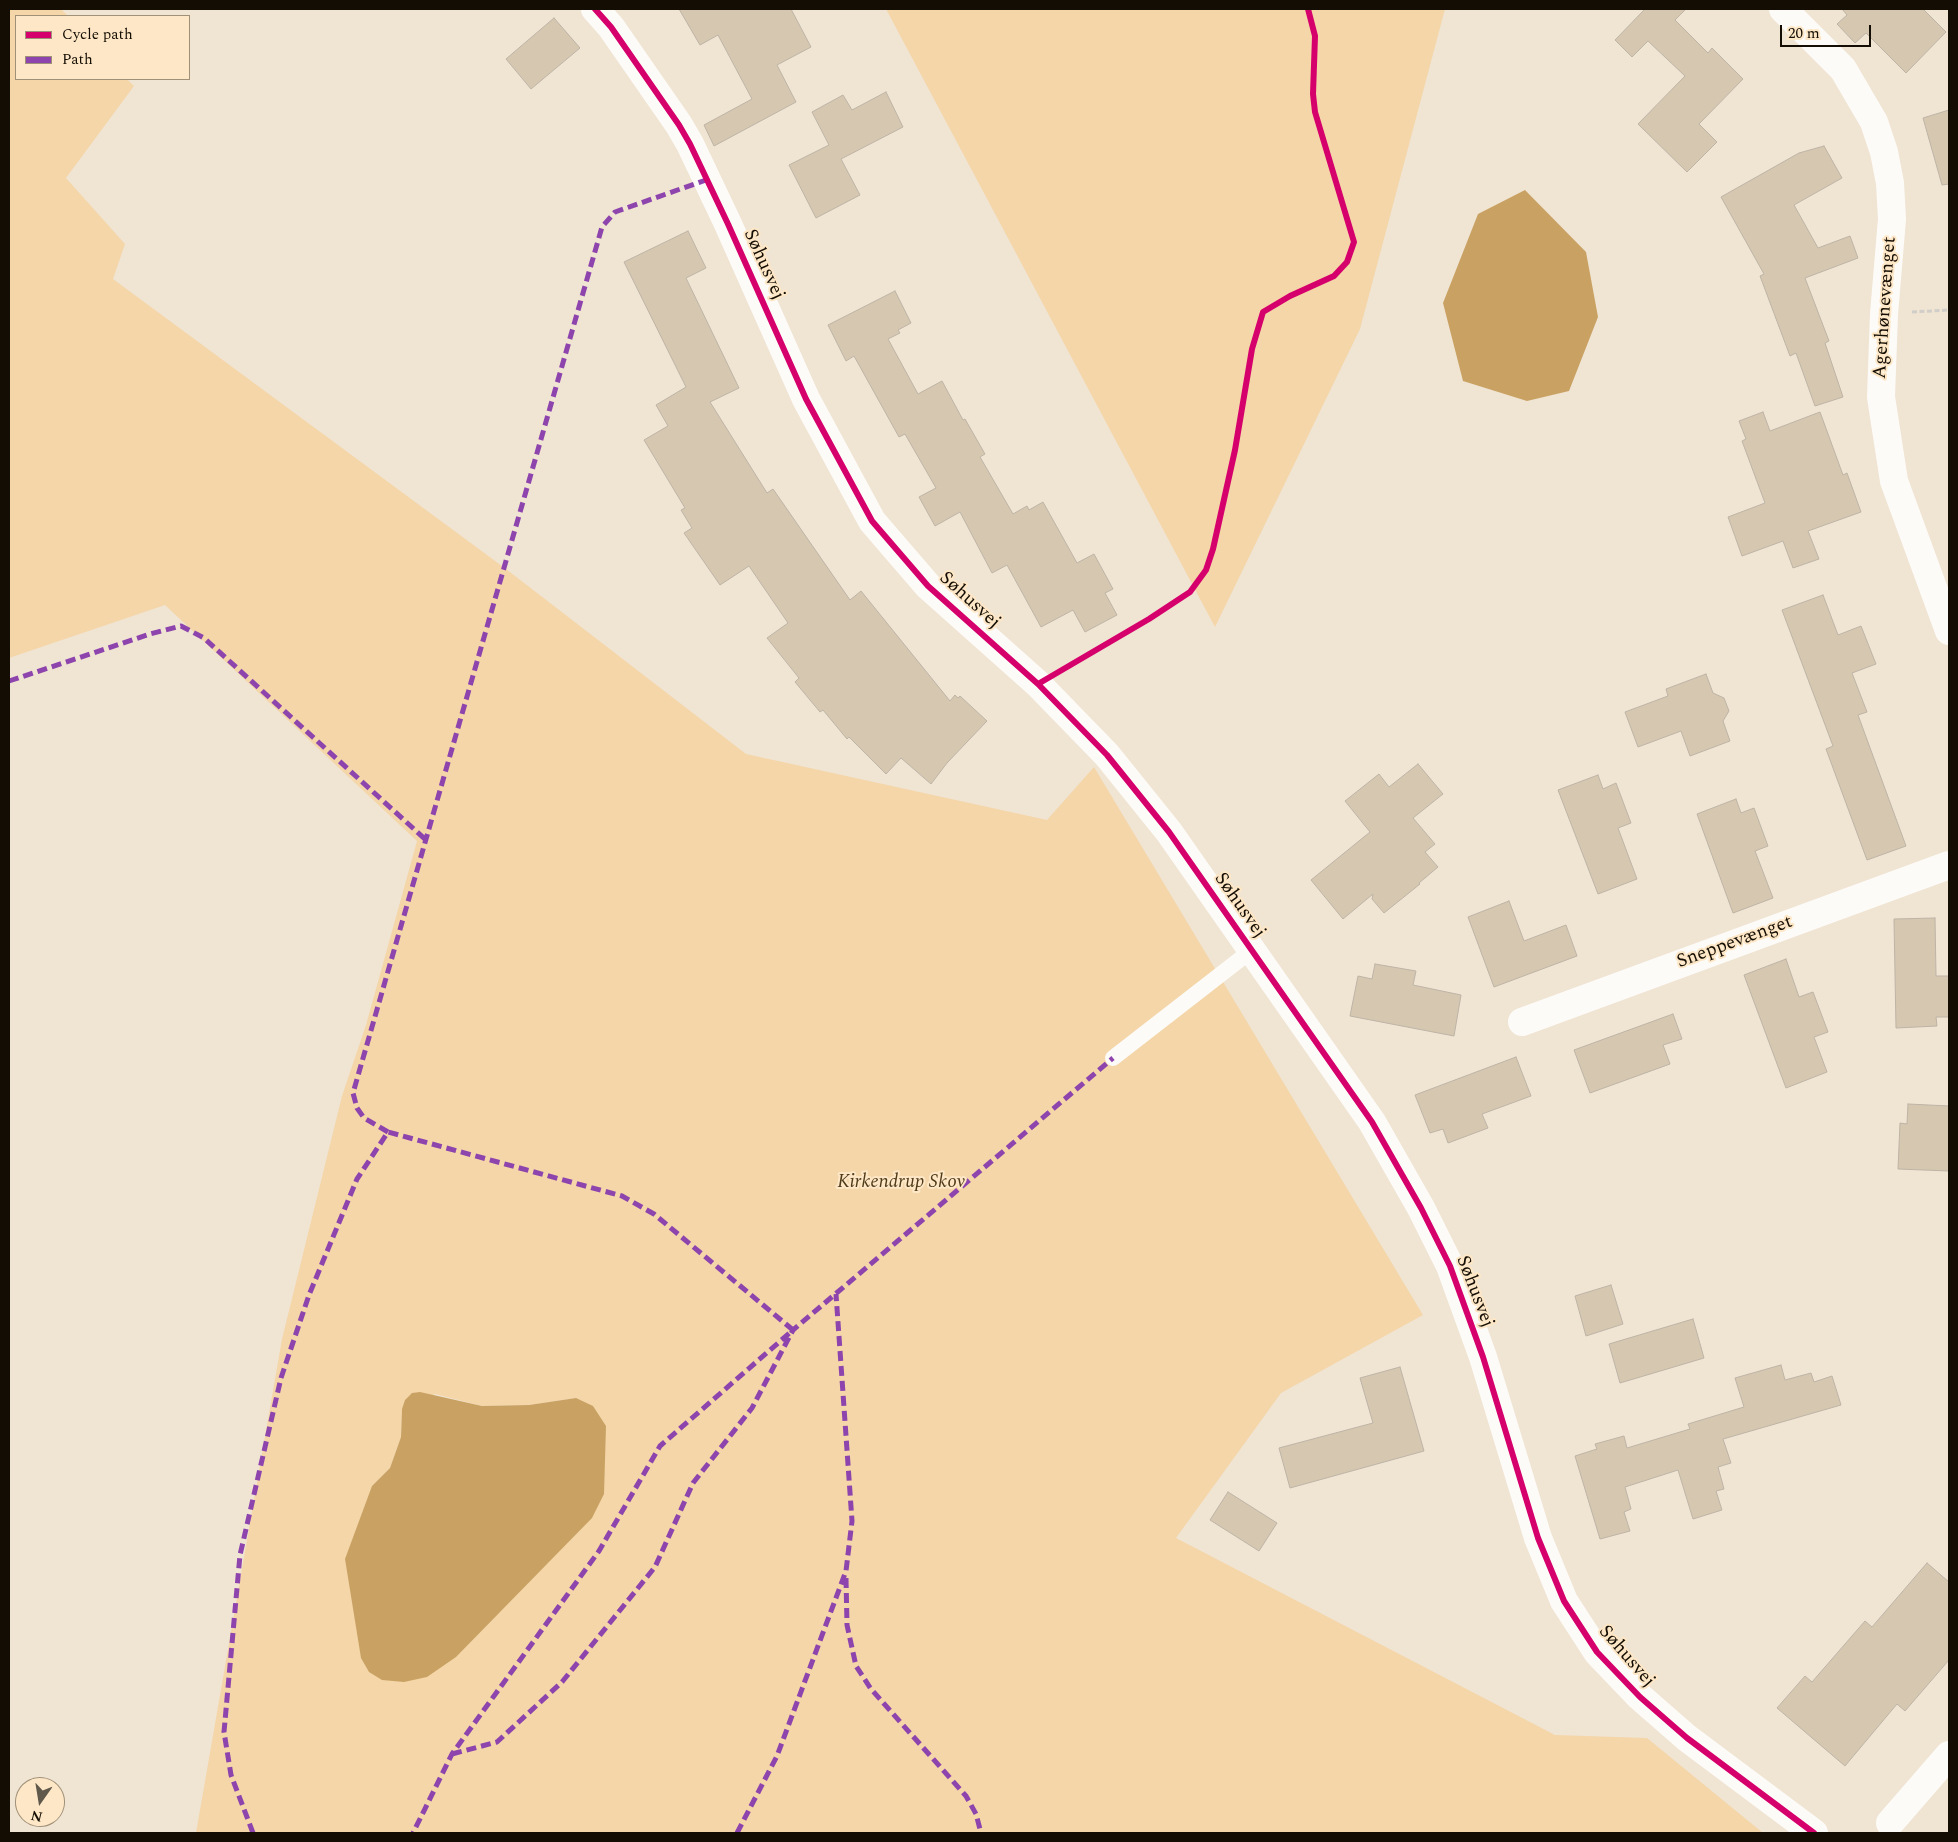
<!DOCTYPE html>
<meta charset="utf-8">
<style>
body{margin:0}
#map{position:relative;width:1958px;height:1842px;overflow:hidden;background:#f0e4d3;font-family:Spectral,serif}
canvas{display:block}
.frame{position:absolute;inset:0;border:10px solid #140d03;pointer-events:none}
.legend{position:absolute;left:15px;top:15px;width:175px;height:65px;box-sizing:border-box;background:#fde7c6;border:1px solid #a09078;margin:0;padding:6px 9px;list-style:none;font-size:15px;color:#140d03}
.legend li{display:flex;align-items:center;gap:10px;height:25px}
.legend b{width:25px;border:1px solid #a09078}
.north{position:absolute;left:15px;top:1777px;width:50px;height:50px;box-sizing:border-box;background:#fde7c6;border:1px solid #a09078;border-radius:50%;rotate:193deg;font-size:14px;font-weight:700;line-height:20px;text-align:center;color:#140d03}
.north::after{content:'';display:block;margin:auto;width:18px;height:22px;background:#61584c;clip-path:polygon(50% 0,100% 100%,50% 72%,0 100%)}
.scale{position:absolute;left:1780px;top:25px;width:91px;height:22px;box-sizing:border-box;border:2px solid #140d03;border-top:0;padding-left:6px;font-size:15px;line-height:18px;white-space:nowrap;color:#140d03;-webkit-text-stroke:4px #fde7c6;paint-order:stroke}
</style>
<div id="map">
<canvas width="1958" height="1842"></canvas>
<div class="frame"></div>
<ul class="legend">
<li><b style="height:6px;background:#d6006c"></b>Cycle path</li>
<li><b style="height:6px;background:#8e44ad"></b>Path</li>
</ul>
<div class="north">N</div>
<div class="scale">20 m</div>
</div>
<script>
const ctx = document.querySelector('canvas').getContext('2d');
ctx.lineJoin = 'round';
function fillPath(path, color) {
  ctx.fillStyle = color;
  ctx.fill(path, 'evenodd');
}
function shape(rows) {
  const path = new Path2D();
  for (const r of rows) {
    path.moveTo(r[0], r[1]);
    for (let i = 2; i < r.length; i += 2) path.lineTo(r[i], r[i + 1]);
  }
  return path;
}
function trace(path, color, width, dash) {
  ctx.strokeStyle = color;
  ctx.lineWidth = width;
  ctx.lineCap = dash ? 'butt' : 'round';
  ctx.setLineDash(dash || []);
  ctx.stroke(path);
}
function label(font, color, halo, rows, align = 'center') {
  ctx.font = font + ' Spectral,serif';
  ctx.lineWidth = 4;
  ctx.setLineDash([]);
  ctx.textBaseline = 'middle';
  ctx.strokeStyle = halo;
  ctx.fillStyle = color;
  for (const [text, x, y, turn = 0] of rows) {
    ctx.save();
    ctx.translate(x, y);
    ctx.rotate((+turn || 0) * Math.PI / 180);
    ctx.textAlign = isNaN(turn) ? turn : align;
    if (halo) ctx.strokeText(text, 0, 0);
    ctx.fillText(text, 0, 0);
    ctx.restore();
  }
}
fillPath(shape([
 [9,9,61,9,68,16,16,16,16,79,127,79,134,86,66,178,125,244,113,279,506,569,746,754,1047,820,1094,767,1423,1315,1281,1393,1176,1538,1555,1735,1647,1738,1763,1833,196,1833,282,1339,342,1096,366,1025,417,841,165,605,9,658],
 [435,1394,482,1406,529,1405,576,1398,372,1486,390,1468,401,1437,402,1409],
 [886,9,1445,9,1360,329,1215,627]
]), '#f4d6a9');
fillPath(shape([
 [1525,190,1586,252,1598,317,1569,391,1527,401,1463,381,1443,303,1478,214],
 [420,1392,482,1406,529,1405,576,1398,593,1406,606,1426,604,1494,592,1518,456,1657,427,1677,404,1682,382,1680,369,1672,361,1658,345,1559,372,1486,390,1468,401,1437,402,1409,405,1400,412,1393]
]), '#c9a263');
const building = shape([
 [679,9,791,9,811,47,777,65,796,102,714,146,704,125,752,99,718,35,700,45,679,9],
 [1645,9,1686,9,1675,20,1708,53,1712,48,1743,79,1699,124,1717,142,1687,172,1638,124,1685,76,1648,41,1632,57,1615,40,1645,9],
 [1842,9,1923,9,1946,32,1906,73,1866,33,1855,43,1837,24,1847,15,1842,9],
 [554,18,580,48,531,89,506,59,554,18],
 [886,92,903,127,841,159,860,195,816,218,789,165,829,145,812,112,843,95,852,110,886,92],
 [1949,110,1949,184,1942,185,1923,118,1949,110],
 [1824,146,1842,178,1794,205,1818,248,1850,236,1858,258,1805,278,1829,341,1825,343,1843,397,1815,406,1796,353,1790,356,1760,276,1764,274,1721,197,1799,153,1824,146],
 [688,231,706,268,686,278,739,388,710,402,767,493,773,489,850,600,861,591,950,701,955,695,958,698,960,696,987,721,947,763,931,784,901,758,886,774,849,737,847,739,823,710,820,712,795,682,799,678,767,638,788,623,749,566,720,585,684,533,692,528,681,510,685,508,644,440,668,426,656,405,686,387,624,262,688,231],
 [895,291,911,323,898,330,900,333,888,339,918,394,942,381,963,420,965,419,985,454,980,457,1013,514,1027,506,1029,510,1043,502,1077,563,1094,554,1113,589,1105,593,1117,615,1085,632,1073,610,1041,627,1007,565,992,573,960,512,935,526,919,497,936,488,905,434,899,437,854,356,846,361,828,325,895,291],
 [1763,412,1770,431,1820,412,1843,475,1847,473,1861,512,1808,531,1819,559,1793,568,1783,541,1742,556,1728,517,1765,503,1742,441,1746,439,1739,421,1763,412],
 [1823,595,1838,635,1861,626,1876,664,1852,673,1867,712,1858,715,1906,846,1867,860,1826,749,1833,746,1782,610,1823,595],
 [1706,674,1713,693,1724,698,1729,711,1723,721,1730,741,1690,756,1681,731,1638,747,1625,712,1668,696,1666,689,1706,674],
 [1418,764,1443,794,1413,818,1435,844,1425,852,1438,867,1419,883,1420,884,1384,913,1372,899,1373,894,1343,919,1311,880,1370,832,1345,801,1379,774,1389,787,1418,764],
 [1598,775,1603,789,1616,783,1631,823,1618,828,1637,879,1598,894,1558,790,1598,775],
 [1736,799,1741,813,1754,808,1768,846,1755,851,1773,898,1733,913,1697,814,1736,799],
 [1509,901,1524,941,1566,925,1577,956,1494,987,1468,917,1509,901],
 [1935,918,1936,976,1949,976,1949,1017,1936,1017,1937,1026,1896,1028,1894,919,1935,918],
 [1786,959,1799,997,1813,992,1828,1032,1814,1037,1827,1072,1786,1088,1744,975,1786,959],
 [1375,964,1416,971,1413,985,1461,995,1454,1036,1350,1016,1358,976,1372,979,1375,964],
 [1673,1014,1682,1039,1663,1045,1670,1064,1590,1093,1574,1050,1673,1014],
 [1516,1057,1531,1096,1482,1114,1488,1128,1448,1143,1443,1129,1430,1133,1415,1095,1516,1057],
 [1908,1104,1949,1106,1949,1171,1898,1169,1900,1123,1907,1124,1908,1104],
 [1611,1285,1623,1324,1586,1336,1575,1296,1611,1285],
 [1693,1319,1704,1358,1620,1383,1609,1344,1693,1319],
 [1781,1365,1785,1380,1811,1373,1814,1382,1832,1376,1841,1405,1723,1439,1731,1463,1718,1467,1724,1489,1716,1491,1722,1510,1693,1519,1678,1470,1625,1487,1631,1509,1624,1512,1630,1531,1600,1539,1575,1456,1597,1449,1595,1444,1624,1436,1627,1448,1690,1429,1688,1424,1744,1407,1735,1378,1781,1365],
 [1400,1367,1424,1451,1290,1488,1279,1448,1373,1423,1360,1378,1400,1367],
 [1228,1492,1277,1523,1259,1551,1210,1520,1228,1492],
 [1927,1563,1949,1582,1949,1660,1905,1711,1897,1704,1845,1766,1777,1708,1805,1676,1812,1682,1865,1621,1872,1627,1927,1563]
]);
fillPath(building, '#d6c7b0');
trace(building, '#bdb4a6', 1);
trace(shape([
 [1912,312,1949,310]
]), '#d1cec9', 3, [5, 2.5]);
trace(shape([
 [1113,1058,1252,950]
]), '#fdfbf8', 16);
trace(shape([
 [1783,9,1843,69,1874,122,1884,152,1890,183,1892,219,1884,314,1881,397,1894,481,1949,631],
 [1522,1022,1949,865],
 [1890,1823,1949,1755]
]), '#fdfbf8', 28);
trace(shape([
 [595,9,611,27,679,125,690,144,728,224,806,399,872,521,928,586,1038,684,1107,755,1169,832,1372,1122,1421,1208,1450,1266,1483,1357,1538,1538,1564,1601,1597,1652,1640,1697,1687,1738,1814,1833]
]), '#fdfbf8', 28);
trace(shape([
 [9,681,150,634,181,626,204,638,426,840],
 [388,1132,364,1118,357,1108,353,1093,602,227,615,212,706,180],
 [846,1578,847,1625,856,1666,871,1689,966,1796,976,1814,981,1833],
 [452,1754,497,1742,562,1682,655,1567,693,1483,752,1408,793,1330,1113,1058],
 [253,1833,231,1775,224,1732,240,1555,281,1378,309,1295,357,1179,388,1132,622,1196,654,1214,793,1330,660,1446,599,1551,452,1754,413,1833],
 [737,1833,777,1756,846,1571,852,1521,836,1294]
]), '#8e44ad', 5, [10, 5]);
trace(shape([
 [595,9,611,27,679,125,690,144,728,224,806,399,872,521,928,586,1038,684,1107,755,1169,832,1372,1122,1421,1208,1450,1266,1483,1357,1538,1538,1564,1601,1597,1652,1640,1697,1687,1738,1814,1833],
 [1038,684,1149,619,1190,592,1206,570,1213,549,1235,450,1252,349,1263,312,1290,296,1334,276,1347,262,1354,242,1315,112,1313,94,1315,36,1308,9]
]), '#d6006c', 6);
label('19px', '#140d03', '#fde7c6', [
 ["Søhusvej",763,265,66],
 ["Agerhønevænget",1886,308,-86],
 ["Søhusvej",969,601,42],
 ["Søhusvej",1239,906,55],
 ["Sneppevænget",1735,943,-20],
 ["Søhusvej",1474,1292,69],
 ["Søhusvej",1626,1657,49]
]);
label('italic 19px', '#503b18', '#fde7c6', [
 ["Kirkendrup Skov",901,1183]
]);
</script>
